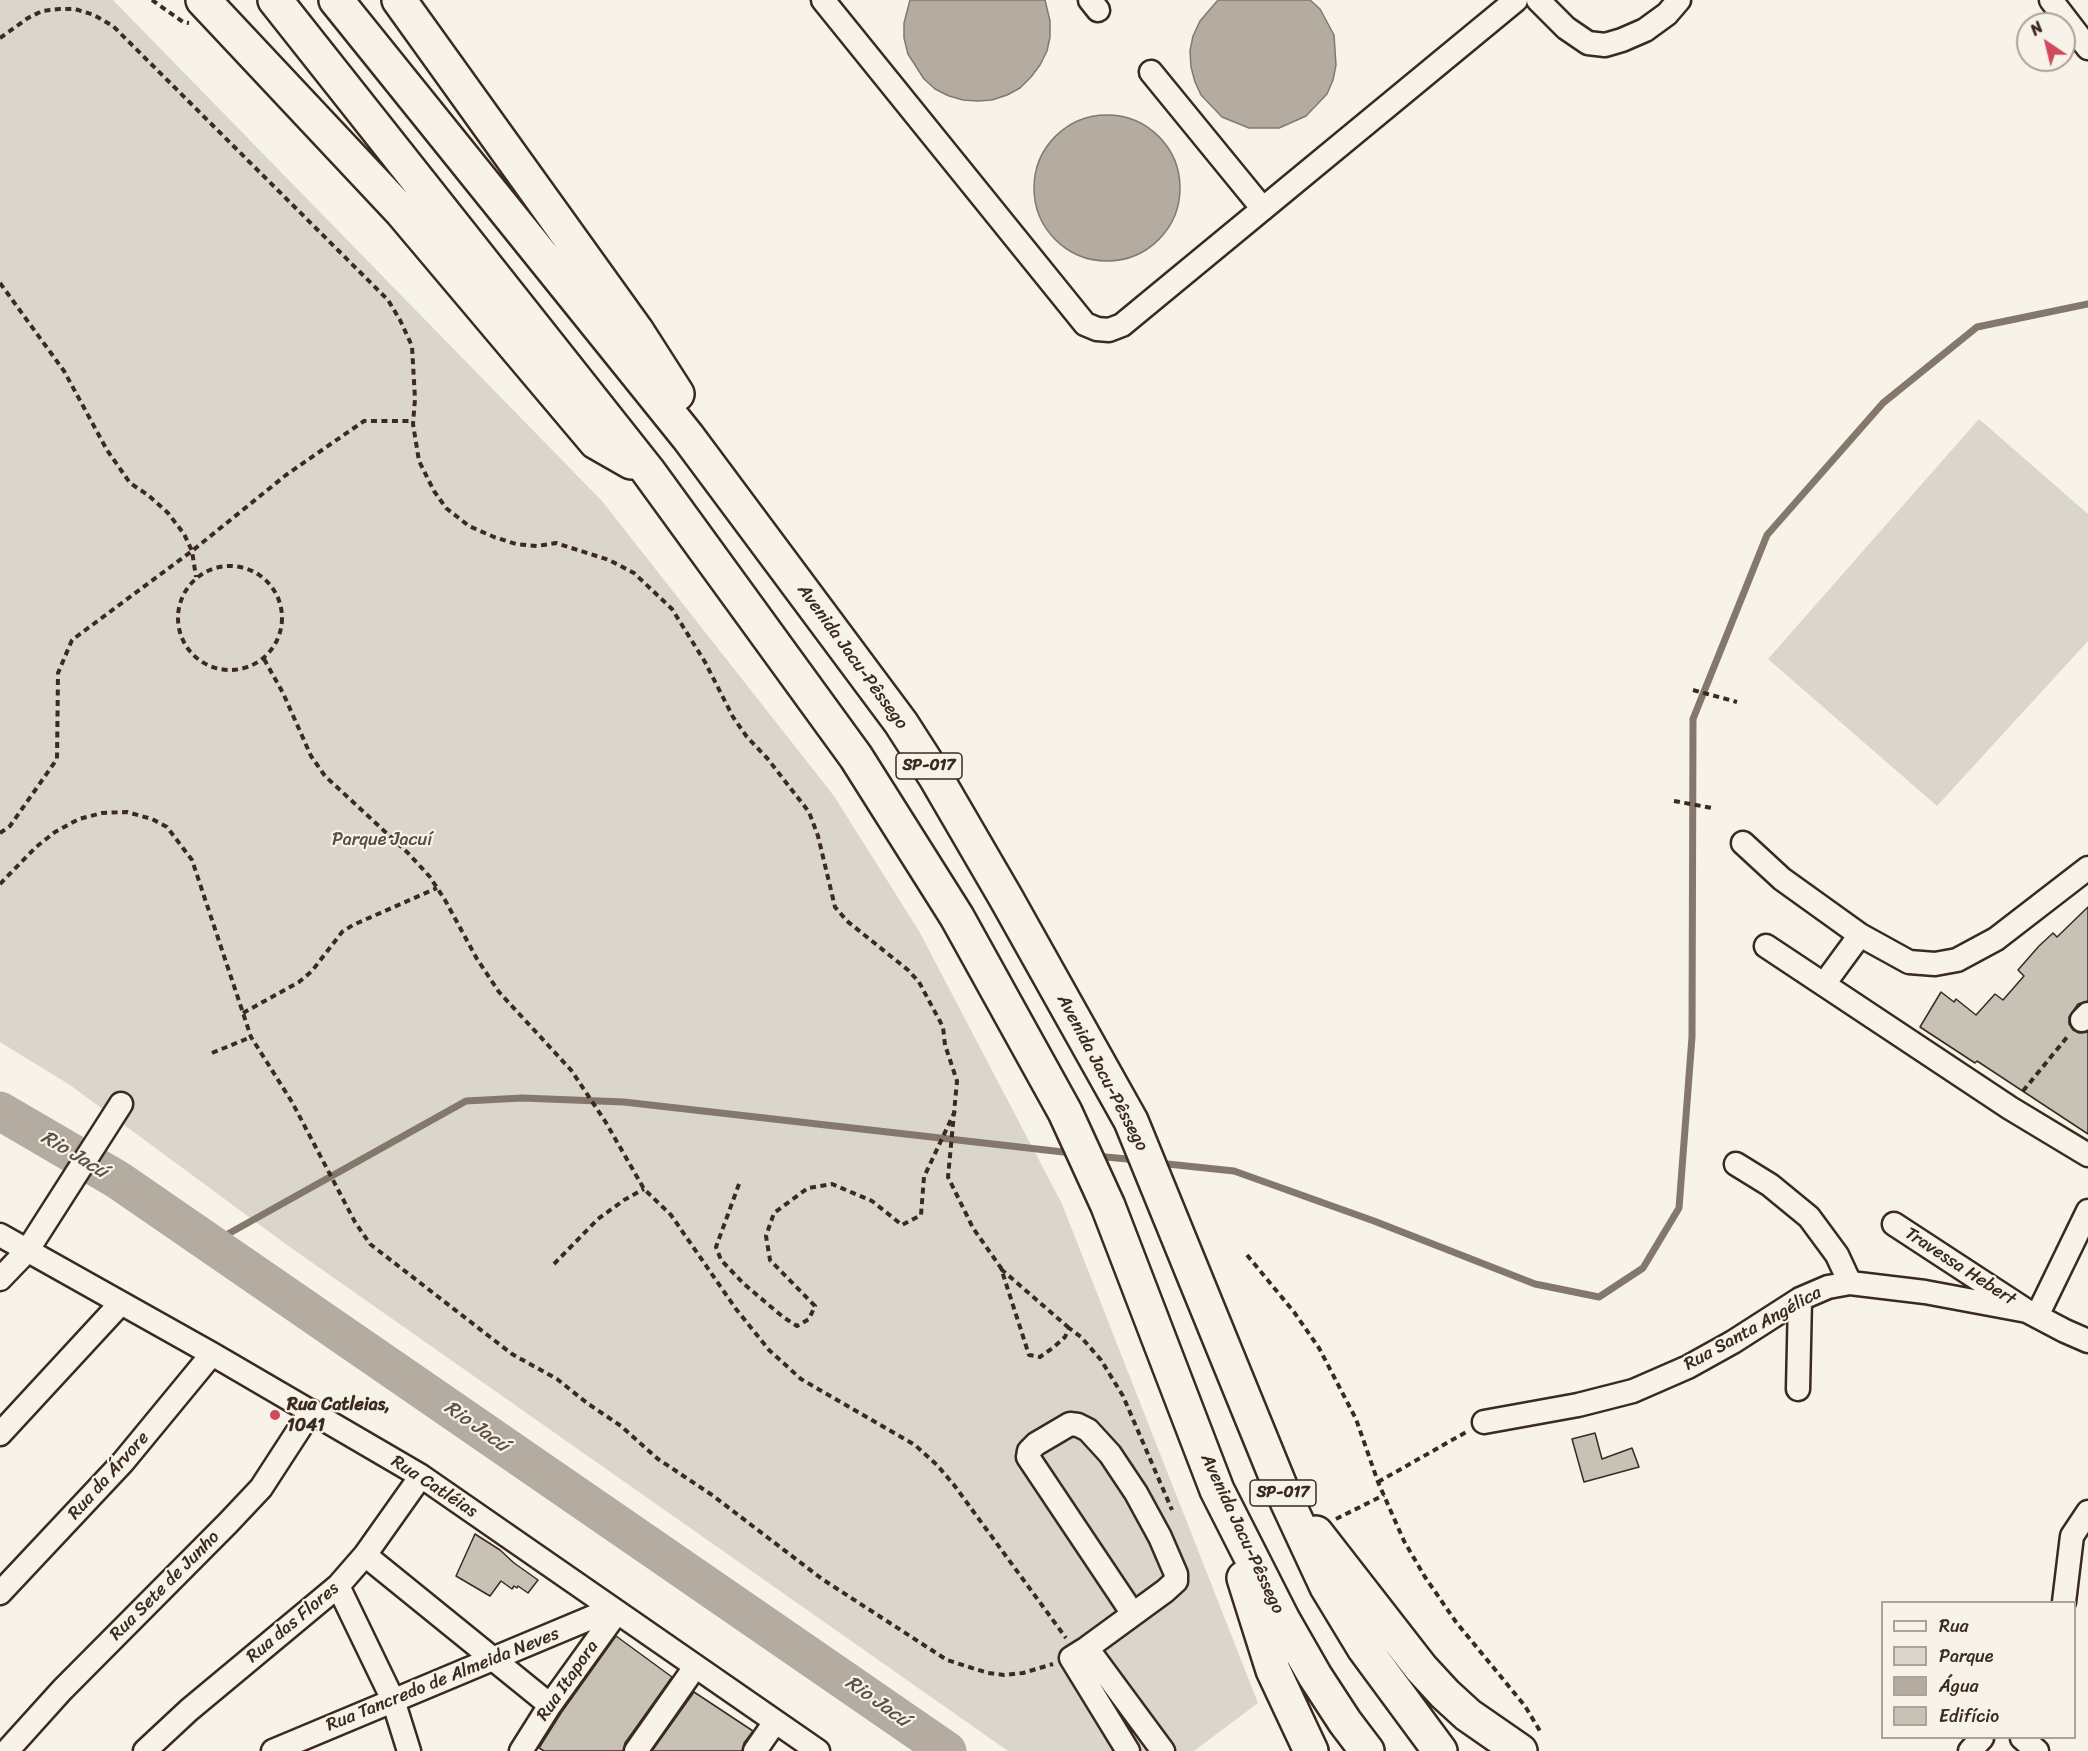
<!DOCTYPE html>
<meta charset="utf-8">
<style>
body{margin:0}
#map{position:relative;width:2088px;height:1751px;overflow:hidden;background:#f7f3e8;font-family:Sriracha,sans-serif}
canvas{display:block}
.legend{position:absolute;left:1881px;top:1601px;width:195px;height:138px;box-sizing:border-box;background:#f7f3e8;border:2px solid #aca397;margin:0;padding:8px 10px;list-style:none;font-size:18px;color:#3b2a1e}
.legend li{display:flex;align-items:center;gap:12px;height:30px}
.legend b{width:30px;border:2px solid #aca397}
.north{position:absolute;left:2016px;top:12px;width:60px;height:60px;box-sizing:border-box;background:#f7f3e8;border:2px solid #aca397;border-radius:50%;rotate:325deg;font-size:16px;font-weight:700;line-height:24px;text-align:center;color:#3b2a1e}
.north::after{content:'';display:block;margin:auto;width:21px;height:27px;background:#d1495b;clip-path:polygon(50% 0,100% 100%,50% 72%,0 100%)}
</style>
<div id="map">
<canvas width="2088" height="1751"></canvas>
<ul class="legend">
<li><b style="height:8px;background:#f7f3e8"></b>Rua</li>
<li><b style="height:16px;background:#dbd6cb"></b>Parque</li>
<li><b style="height:16px;background:#b4aca0"></b>Água</li>
<li><b style="height:16px;background:#c8c1b6"></b>Edifício</li>
</ul>
<div class="north">N</div>
</div>
<script>
const ctx = document.querySelector('canvas').getContext('2d');
ctx.lineJoin = 'round';
function fillPath(path, color) {
  ctx.fillStyle = color;
  ctx.fill(path, 'evenodd');
}
function shape(rows) {
  const path = new Path2D();
  for (const r of rows) {
    if (r.length === 3) {
      path.moveTo(r[0] + r[2], r[1]);
      path.arc(r[0], r[1], r[2], 0, 2 * Math.PI);
      continue;
    }
    path.moveTo(r[0], r[1]);
    for (let i = 2; i < r.length; i += 2) path.lineTo(r[i], r[i + 1]);
  }
  return path;
}
function trace(path, color, width, dash) {
  ctx.strokeStyle = color;
  ctx.lineWidth = width;
  ctx.lineCap = dash ? 'butt' : 'round';
  ctx.setLineDash(dash || []);
  ctx.stroke(path);
}
function label(font, color, halo, rows, align = 'center') {
  ctx.font = font + ' Sriracha,sans-serif';
  ctx.lineWidth = 4.5;
  ctx.setLineDash([]);
  ctx.textBaseline = 'middle';
  ctx.strokeStyle = halo;
  ctx.fillStyle = color;
  for (const [text, x, y, turn = 0] of rows) {
    ctx.save();
    ctx.translate(x, y);
    ctx.rotate((+turn || 0) * Math.PI / 180);
    ctx.textAlign = isNaN(turn) ? turn : align;
    if (halo) ctx.strokeText(text, 0, 0);
    ctx.fillText(text, 0, 0);
    ctx.restore();
  }
}
fillPath(shape([
 [0,0,113,0,602,501,834,796,919,931,1062,1204,1258,1703,1194,1751,1008,1751,287,1245,70,1085,0,1042],
 [1979,419,2088,514,2088,641,1937,806,1768,659]
]), '#dbd6cb');
const water = shape([
 [910,0,1045,0,1050,21,1050,37,1047,51,1040,65,1031,77,1020,88,1007,95,992,100,978,101,963,100,949,96,935,89,924,79,908,54,904,38,904,23,910,0],
 [1218,0,1310,0,1320,9,1334,35,1336,65,1333,80,1327,94,1306,116,1279,128,1249,128,1222,117,1201,95,1195,82,1191,67,1190,51,1193,36,1200,21,1218,0],
 [1107,188,73]
]);
fillPath(water, '#b4aca0');
trace(water, '#84786c', 1.5);
trace(shape([
 [1095,1156,1138,1160],
 [1158,1163,1234,1171,1374,1221,1535,1284,1599,1297,1643,1268,1679,1208,1692,1037,1693,719,1767,535,1883,403,1977,327,2088,304],
 [210,1244,466,1101,522,1098,624,1102,1072,1153]
]), '#84786c', 7);
trace(shape([
 [0,1111,118,1180,947,1751]
]), '#b4aca0', 39);
const building = shape([
 [2088,907,2088,1001,2078,1004,2069,1017,2069,1024,2073,1030,2079,1033,2088,1032,2088,1134,1977,1061,1975,1063,1920,1027,1941,992,1954,1002,1956,999,1976,1015,1995,994,2003,1000,2024,976,2018,970,2039,946,2053,933,2057,937,2088,907],
 [1595,1433,1602,1459,1632,1448,1639,1467,1584,1482,1572,1439,1595,1433],
 [475,1534,500,1550,514,1563,538,1580,528,1593,518,1586,517,1588,514,1586,512,1589,501,1581,490,1596,456,1576,475,1534],
 [616,1636,672,1677,625,1743,623,1751,544,1751,539,1748,561,1713,616,1636],
 [694,1692,753,1731,744,1743,742,1751,652,1751,694,1692]
]);
fillPath(building, '#c8c1b6');
trace(building, '#3b2a1e', 1.5);
const minor = shape([
 [823,0,1085,324,1097,329,1109,330,1122,325,1516,0],
 [1090,0,1098,10],
 [1538,0,1566,28,1588,43,1605,45,1622,40,1645,30,1667,14,1679,0],
 [2051,0,2088,48],
 [1151,72,1263,209],
 [1743,843,1782,879,1860,935,1909,962,1935,964,1957,960,1996,939,2088,868],
 [1766,946,2010,1108,2088,1155],
 [1824,984,1860,935],
 [2082,1020,2088,1014],
 [1736,1164,1770,1185,1809,1217,1837,1255,1850,1283],
 [1894,1224,2027,1311,2065,1331,2088,1341],
 [0,1235,212,1354,421,1476,818,1751],
 [0,1279,27,1251,121,1104],
 [2037,1316,2088,1211],
 [1798,1389,1800,1299],
 [1484,1422,1578,1405,1633,1391,1688,1367,1733,1342,1800,1299,1828,1287,1850,1283,1925,1292,2027,1311],
 [0,1434,121,1303],
 [365,1555,550,1705],
 [338,1586,393,1700,409,1751],
 [0,1593,123,1462,212,1354],
 [2064,1602,2072,1536,2088,1512],
 [1087,1648,1163,1751],
 [2022,1738,2037,1751],
 [7,1751,62,1690,228,1523,261,1488,311,1411],
 [145,1751,189,1710,338,1586,365,1555,421,1476],
 [273,1751,612,1609],
 [521,1751,550,1705,617,1612],
 [636,1751,695,1667],
 [755,1751,775,1722],
 [1128,1751,1071,1658,1087,1648,1165,1591,1176,1581,1176,1574,1160,1537,1136,1493,1110,1454,1088,1430,1078,1425,1070,1424,1036,1444,1029,1451,1028,1457,1133,1614],
 [1970,1751,1982,1738]
]);
const highway = shape([
 [203,0,402,212,596,442,631,462],
 [275,0,648,471,856,757,957,917,1065,1112,1108,1206,1217,1490,1283,1620,1315,1676,1345,1722,1367,1751],
 [336,0,688,437,901,723,935,776,1006,898,1131,1121,1280,1486,1327,1587,1364,1648,1440,1751],
 [399,0,636,330,677,394],
 [1316,1533,1421,1668,1445,1694,1468,1715,1520,1751],
 [1244,1578,1273,1670,1311,1751]
]);
trace(minor, '#3b2a1e', 27);
trace(highway, '#3b2a1e', 38);
trace(shape([
 [152,0,183,22,189,23],
 [0,38,28,18,42,11,59,9,75,9,94,15,113,26,388,300,400,320,412,346,415,399,413,424,419,461,434,491,446,508,469,526,494,537,516,544,537,546,556,543,609,560,634,573,672,609,705,662,733,717,747,737,767,758,809,812,818,836,835,907,847,921,908,970,919,982,943,1027,945,1045,957,1081,948,1177,973,1228,1001,1268,1029,1355,1040,1357,1054,1347,1065,1337,1069,1328,1081,1337,1101,1360,1123,1396,1172,1510],
 [0,283,64,371,107,450,130,483,148,495,168,513,184,534,192,551,196,577],
 [230,618,52],
 [264,659,283,693,311,756,325,776,408,853,430,877,445,900,477,959,499,992,571,1070,605,1121,644,1189,671,1215,736,1309,769,1350,801,1379,915,1445,937,1465,954,1485,1066,1638],
 [1693,690,1737,702],
 [1674,801,1712,808],
 [0,833,10,826,57,759,58,673,72,640,192,551,286,475,364,421,413,421],
 [0,884,36,847,55,832,79,819,102,813,127,812,152,819,167,827,192,860,251,1037,292,1102,355,1222,370,1244,512,1354,557,1379,587,1403,621,1426,658,1459,712,1495,822,1579,947,1660,988,1673,1004,1675,1023,1673,1053,1664],
 [243,1013,299,982,312,971,342,932,353,925,437,888],
 [212,1053,251,1037],
 [2023,1091,2068,1036],
 [739,1184,716,1247,721,1260,744,1284,783,1317,797,1326,809,1319,815,1306,770,1260,766,1236,774,1213,808,1188,832,1184,872,1201,902,1225,921,1215,924,1177,955,1111],
 [1247,1255,1294,1312,1319,1348,1356,1419,1378,1482,1404,1541,1425,1577,1456,1622,1525,1706,1540,1731],
 [554,1264,598,1219,624,1200,644,1189],
 [1001,1269,1069,1328],
 [1378,1482,1468,1431],
 [1336,1519,1384,1495]
]), '#3b2a1e', 4, [6, 4.5]);
trace(minor, '#f7f3e8', 22);
trace(highway, '#f7f3e8', 33);
for (const [x, y, r, color] of [
 [275,1415,6,"#d1495b"]
]) {
  const dot = new Path2D();
  dot.arc(x, y, r, 0, 2 * Math.PI);
  ctx.fillStyle = color;
  ctx.fill(dot);
  trace(dot, '#f7f3e8', 2);
}
for (const [x, y, w] of [
 [929,766,66],
 [1283,1493,66]
]) {
  const box = new Path2D();
  box.roundRect(x - w / 2, y - 13, w, 26, 4.5);
  ctx.fillStyle = '#f7f3e8';
  ctx.fill(box);
  trace(box, '#3b2a1e', 1.5);
}
label('bold 16px', '#3b2a1e', null, [
 ["SP-017",929,766],
 ["SP-017",1283,1493]
]);
label('18px', '#3b2a1e', '#f7f3e8', [
 ["Avenida Jacu-Pêssego",852,657,54],
 ["Avenida Jacu-Pêssego",1102,1073,62],
 ["Travessa Hebert",1960,1267,33],
 ["Rua Santa Angélica",1753,1329,-29],
 ["Rua da Árvore",109,1476,-48],
 ["Rua Catléias",434,1487,33],
 ["Avenida Jacu-Pêssego",1242,1534,65],
 ["Rua Sete de Junho",165,1586,-45],
 ["Rua das Flores",293,1623,-40],
 ["Rua Tancredo de Almeida Neves",443,1680,-22],
 ["Rua Itapora",568,1681,-55]
]);
label('18px', '#5b4c41', '#f7f3e8', [
 ["Parque Jacuí",382,840]
]);
label('bold 18px', '#3b2a1e', '#f7f3e8', [
 ["Rua Catleias,",287,1405],
 ["1041",287,1426]
], 'left');
label('italic 20px', '#5f5145', '#f7f3e8', [
 ["Rio Jacú",74,1155,31],
 ["Rio Jacú",476,1427,35],
 ["Rio Jacú",877,1702,35]
]);
</script>
